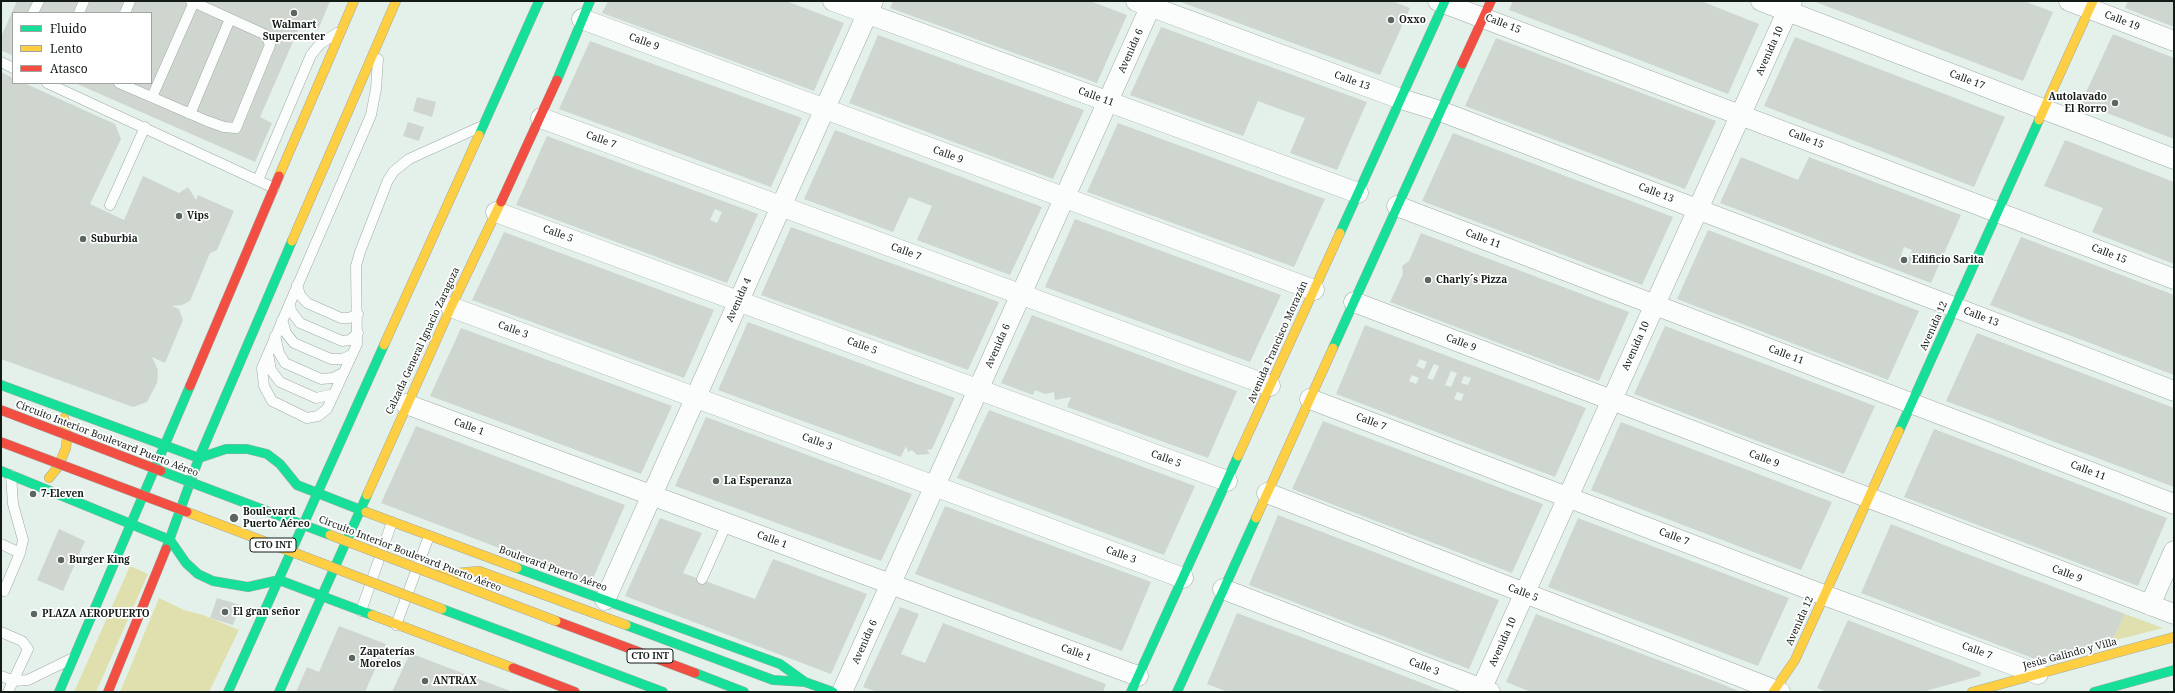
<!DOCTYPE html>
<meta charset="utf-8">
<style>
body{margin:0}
#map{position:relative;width:2175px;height:693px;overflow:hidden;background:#e4f1ea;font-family:"Noto Serif",serif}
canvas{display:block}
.frame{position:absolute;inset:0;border:2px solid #131b17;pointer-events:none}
.legend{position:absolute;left:12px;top:12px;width:140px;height:72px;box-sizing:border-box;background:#fff;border:1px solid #a1a4a2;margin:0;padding:5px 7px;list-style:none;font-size:12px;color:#131b17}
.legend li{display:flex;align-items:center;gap:8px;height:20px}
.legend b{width:20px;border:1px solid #a1a4a2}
</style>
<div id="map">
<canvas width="2175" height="693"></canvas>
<div class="frame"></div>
<ul class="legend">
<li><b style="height:5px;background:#16e098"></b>Fluido</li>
<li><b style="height:5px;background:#ffcf43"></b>Lento</li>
<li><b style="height:5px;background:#f24e42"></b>Atasco</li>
</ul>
</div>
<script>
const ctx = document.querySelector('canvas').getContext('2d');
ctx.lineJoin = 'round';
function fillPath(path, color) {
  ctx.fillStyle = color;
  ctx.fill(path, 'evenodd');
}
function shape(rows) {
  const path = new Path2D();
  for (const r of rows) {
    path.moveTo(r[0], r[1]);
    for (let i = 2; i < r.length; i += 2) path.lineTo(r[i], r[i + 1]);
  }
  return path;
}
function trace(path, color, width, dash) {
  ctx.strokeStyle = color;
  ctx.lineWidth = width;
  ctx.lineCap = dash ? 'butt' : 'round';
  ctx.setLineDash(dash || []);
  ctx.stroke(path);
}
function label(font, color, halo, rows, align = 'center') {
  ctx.font = font + ' "Noto Serif",serif';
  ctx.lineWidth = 3.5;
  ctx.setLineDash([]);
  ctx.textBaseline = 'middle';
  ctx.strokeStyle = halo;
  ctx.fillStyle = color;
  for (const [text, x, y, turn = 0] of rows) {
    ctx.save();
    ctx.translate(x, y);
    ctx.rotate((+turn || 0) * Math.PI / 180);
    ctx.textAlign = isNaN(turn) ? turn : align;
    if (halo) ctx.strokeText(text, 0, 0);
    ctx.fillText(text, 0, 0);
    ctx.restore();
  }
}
fillPath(shape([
 [130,566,148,574,96,692,74,692],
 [159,598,184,610,203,615,239,630,209,692,120,692],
 [2125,614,2163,628,2112,641]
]), '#dfe0ae');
fillPath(shape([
 [17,1,330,1,318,30,305,24,303,30,299,28,260,117,272,123,255,162,75,83,151,83,151,13,13,13,13,56,1,50,1,37],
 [608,1,786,1,844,23,814,91,602,13],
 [893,1,1090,1,1127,15,1097,83,890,8],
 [1178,1,1392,1,1410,8,1380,75],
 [1513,1,1701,1,1759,24,1728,94,1509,10],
 [1813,1,2024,1,2053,12,2023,81],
 [2128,1,2174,1,2174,27,2125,8],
 [1161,27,1367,102,1337,170,1290,153,1305,118,1282,110,1258,101,1243,136,1130,95],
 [2113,34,2174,58,2174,139,2081,103],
 [878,35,1084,110,1053,179,849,103],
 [1795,37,2005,117,1974,187,1764,106],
 [1496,38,1716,121,1685,189,1465,106],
 [590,41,802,118,771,187,559,109],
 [1,72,13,78,13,83,24,83,115,124,121,139,90,204,124,220,143,176,179,193,188,187,196,200,198,195,234,211,217,250,210,253,190,301,182,305,172,306,179,309,183,320,165,363,152,357,158,370,157,383,147,402,133,407,1,359],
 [417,97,436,102,432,117,413,111],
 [408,122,424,127,419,141,403,136],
 [1118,123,1325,199,1294,267,1087,192],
 [835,130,1042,207,1010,275,917,240,932,206,909,197,893,232,804,199],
 [1453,133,1673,217,1642,285,1422,201],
 [547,136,758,214,727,283,516,205],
 [715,209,722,212,717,223,710,220],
 [2065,140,2174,182,2174,264,2092,232,2103,208,2044,186],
 [1741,157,1798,180,1809,157,1961,215,1931,283,1720,203],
 [1904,247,1912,250,1909,258,1901,255],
 [1075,219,1281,295,1250,362,1045,287],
 [791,227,999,302,968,370,761,295],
 [1708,230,1919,311,1888,380,1677,299],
 [504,232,714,310,684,378,472,300],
 [1421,233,1629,312,1599,381,1390,302,1403,274,1402,266,1409,261],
 [2021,237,2174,295,2174,375,1990,305],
 [1032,315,1237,391,1208,458,1067,407,1071,397,1055,400,1054,392,1045,394,1035,390,1033,395,1001,383],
 [748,322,955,398,932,449,927,450,930,454,917,455,912,450,908,452,906,446,901,457,718,390],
 [1365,325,1586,408,1555,477,1336,394],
 [1420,359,1427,362,1424,369,1416,366],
 [1434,364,1439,366,1433,380,1427,378],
 [1451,371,1457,373,1451,387,1445,385],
 [1412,375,1419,378,1416,384,1409,381],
 [1464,376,1471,378,1468,385,1461,383],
 [1457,392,1464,394,1461,401,1454,399],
 [1665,326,1875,406,1844,474,1634,394],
 [461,328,672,406,641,474,430,396],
 [1977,333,2174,408,2174,487,1946,401],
 [989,410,1195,486,1164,555,957,478],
 [706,417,912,494,881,561,675,486],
 [1323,421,1543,504,1512,573,1292,489],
 [1621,422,1832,502,1801,570,1591,490],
 [416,426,625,505,591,583,381,503],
 [1934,429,2167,518,2138,586,1904,497],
 [945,506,1151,582,1122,651,915,574],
 [1278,515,1499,600,1469,669,1249,585],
 [660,518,702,533,683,573,755,599,773,559,867,594,831,674,625,596],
 [1578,518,1789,598,1758,666,1548,587],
 [1891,524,1949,547,2125,614,2112,641,2035,659,1861,593],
 [59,529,85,541,63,591,37,580],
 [217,598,240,605,233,625,210,618],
 [900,607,919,614,901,654,925,663,943,623,1106,684,1103,692,877,692,863,687],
 [1237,613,1373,664,1445,692,1228,692,1207,684],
 [1536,614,1714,681,1741,692,1531,692,1506,682],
 [1848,620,1981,672,1980,676,1922,692,1827,692,1817,688],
 [339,626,386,644,365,692,296,692,307,667,319,672],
 [410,653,457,671,513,692,392,692]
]), '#ced6cf');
const lane = shape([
 [33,13,39,1],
 [79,13,84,1],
 [125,13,130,1],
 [378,59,376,89,371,115,262,368,264,386,272,401,307,418,318,416,327,409,357,344,356,266,360,252,388,180,394,171,409,159,480,127],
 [1,62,13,68],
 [47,83,274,188],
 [119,83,207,121,224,127,236,128,270,45,266,35,191,1],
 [152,97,194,2],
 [190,114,230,19],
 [258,180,311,55,320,44,337,33],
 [110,205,145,127],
 [297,285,300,295,307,303,341,318,349,318,358,314],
 [290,302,291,311,300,323,342,341,350,340,358,333],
 [282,320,286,333,294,343,331,359,342,359,352,355],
 [275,336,279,353,285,363,321,379,333,378,343,373],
 [268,354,271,370,280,382,316,398,334,394],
 [11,475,13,504,23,540,20,553],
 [1,544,20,553,4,591,1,590],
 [702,579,727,523],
 [361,611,392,522],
 [396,625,429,536],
 [1,632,22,641,28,649,8,692],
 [1,676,14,681,28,680,71,659]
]);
const street = shape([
 [833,1,1358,193],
 [1136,1,1401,99,1440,111,2174,391],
 [1438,1,2174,279],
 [1761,1,2174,159],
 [2069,1,2174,41],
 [582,19,1314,290],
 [541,118,1270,386],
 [1397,206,2174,504],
 [496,212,1227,481],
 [1354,302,2174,614],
 [451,307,1183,578],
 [1310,399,1824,595,2038,674],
 [406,404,1138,676],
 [1267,493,1780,692],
 [1223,589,1490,692],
 [605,600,873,1],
 [2150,605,2174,551],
 [842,692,1153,1],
 [1480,692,1792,1]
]);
const fast = shape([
 [557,80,590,1],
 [479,135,539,1],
 [1340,233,1445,1],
 [1333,348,1462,64],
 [1,385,199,458,226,449,247,449,267,454,280,464,297,485,366,512],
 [1899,431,2039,120],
 [1,471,170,540,186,563,198,574,213,581,248,587,279,580,372,615],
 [166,549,199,458,292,241],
 [517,568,780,664,805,682,833,692],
 [626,625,773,680,805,682],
 [546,648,663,692],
 [695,673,744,692],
 [59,692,190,386],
 [228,692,384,345],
 [279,692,367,495],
 [1131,692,1238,456],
 [1177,692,1256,518],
 [2094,692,2174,670]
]);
const slow = shape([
 [2039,120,2093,1],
 [279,176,354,1],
 [292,241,396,1],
 [384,345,479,135],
 [1238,456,1340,233],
 [49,478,58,467,66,448,67,438,64,418],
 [367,495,451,307,501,202],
 [366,512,517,568],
 [1256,518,1333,348],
 [435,575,479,571,626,625],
 [372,615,513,668],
 [1773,692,1795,660,1899,431],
 [1972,692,2174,637]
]);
const jam = shape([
 [1462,64,1491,1],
 [501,202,557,80],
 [190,386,279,176],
 [556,621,695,673],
 [513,668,575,692],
 [108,692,166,549]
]);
trace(lane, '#a0a9a4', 11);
trace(street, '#a0a9a4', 21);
trace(fast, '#a0a9a4', 10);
trace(slow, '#a0a9a4', 10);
trace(jam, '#a0a9a4', 10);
trace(lane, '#fbfdfc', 10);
trace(street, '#fbfdfc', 20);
trace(fast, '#16e098', 9);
trace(slow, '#ffcf43', 9);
trace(jam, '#f24e42', 9);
const fastBridge = shape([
 [161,471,330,535],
 [442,609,546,648]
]);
const slowBridge = shape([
 [187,512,442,609],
 [330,535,556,621]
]);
const jamBridge = shape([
 [1,410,161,471],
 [1,442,187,512]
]);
trace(fastBridge, '#a0a9a4', 10, []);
trace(slowBridge, '#a0a9a4', 10, []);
trace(jamBridge, '#a0a9a4', 10, []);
trace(fastBridge, '#16e098', 9);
trace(slowBridge, '#ffcf43', 9);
trace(jamBridge, '#f24e42', 9);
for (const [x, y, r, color] of [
 [294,13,4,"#5c6661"],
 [1391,20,4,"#5c6661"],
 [2115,103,4,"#5c6661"],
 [179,216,4,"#5c6661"],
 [83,239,4,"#5c6661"],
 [1904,260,4,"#5c6661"],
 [1428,280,4,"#5c6661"],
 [716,481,4,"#5c6661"],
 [33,494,4,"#5c6661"],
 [234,518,5,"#5c6661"],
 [61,560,4,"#5c6661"],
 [225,612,4,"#5c6661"],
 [34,614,4,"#5c6661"],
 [352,658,4,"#5c6661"],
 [425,681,4,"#5c6661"]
]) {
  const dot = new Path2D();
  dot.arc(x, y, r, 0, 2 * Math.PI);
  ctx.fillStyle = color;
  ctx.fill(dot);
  trace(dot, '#fff', 1.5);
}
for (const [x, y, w] of [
 [273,545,46],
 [650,656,46]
]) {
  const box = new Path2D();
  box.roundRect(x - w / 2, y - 7, w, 14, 3);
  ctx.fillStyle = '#fff';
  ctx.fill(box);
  trace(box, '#131b17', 1);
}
label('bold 9px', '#131b17', null, [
 ["CTO INT",273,545],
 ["CTO INT",650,656]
]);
label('bold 10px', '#131b17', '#fff', [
 ["Oxxo",1399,20],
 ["Walmart",294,25,"center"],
 ["Supercenter",294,37,"center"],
 ["Autolavado",2107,97,"right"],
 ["El Rorro",2107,109,"right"],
 ["Vips",187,216],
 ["Suburbia",91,239],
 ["Edificio Sarita",1912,260],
 ["Charly´s Pizza",1436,280],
 ["La Esperanza",724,481],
 ["7-Eleven",41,494],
 ["Boulevard",243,512],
 ["Puerto Aéreo",243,524],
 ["Burger King",69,560],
 ["El gran señor",233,612],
 ["PLAZA AEROPUERTO",42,614],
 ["Zapaterías",360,652],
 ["Morelos",360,664],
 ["ANTRAX",433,681]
], 'left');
label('10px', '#131b17', '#fff', [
 ["Calle 19",2122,21,21],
 ["Calle 15",1503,24,21],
 ["Calle 9",644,42,20],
 ["Avenida 6",1131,51,-66],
 ["Avenida 10",1770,51,-66],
 ["Calle 17",1967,80,21],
 ["Calle 13",1352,81,20],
 ["Calle 11",1096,97,20],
 ["Calle 15",1806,139,21],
 ["Calle 7",601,140,20],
 ["Calle 9",948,155,20],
 ["Calle 13",1656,193,21],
 ["Calle 5",558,234,20],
 ["Calle 11",1483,239,21],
 ["Calle 7",906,252,20],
 ["Calle 15",2109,254,21],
 ["Avenida 4",739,300,-66],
 ["Calle 13",1981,317,21],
 ["Avenida 12",1934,326,-66],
 ["Calle 3",513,330,20],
 ["Calzada General Ignacio Zaragoza",423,341,-65],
 ["Avenida Francisco Morazán",1278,342,-66],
 ["Calle 9",1461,343,21],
 ["Calle 5",862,346,20],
 ["Avenida 6",998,346,-66],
 ["Avenida 10",1636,346,-66],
 ["Calle 11",1786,355,21],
 ["Calle 7",1371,422,21],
 ["Calle 1",469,427,20],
 ["Circuito Interior Boulevard Puerto Aéreo",107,439,21],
 ["Calle 3",817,442,20],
 ["Calle 5",1166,459,20],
 ["Calle 9",1764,459,21],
 ["Calle 11",2088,471,21],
 ["Calle 7",1674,537,21],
 ["Calle 1",772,540,20],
 ["Circuito Interior Boulevard Puerto Aéreo",410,554,21],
 ["Calle 3",1121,555,20],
 ["Boulevard Puerto Aéreo",553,569,20],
 ["Calle 9",2067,574,21],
 ["Calle 5",1523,593,21],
 ["Avenida 12",1800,621,-66],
 ["Avenida 6",865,642,-66],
 ["Avenida 10",1503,642,-66],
 ["Calle 7",1977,651,20],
 ["Calle 1",1076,653,20],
 ["Jesús Galindo y Villa",2070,654,-15],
 ["Calle 3",1424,667,21]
]);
</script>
